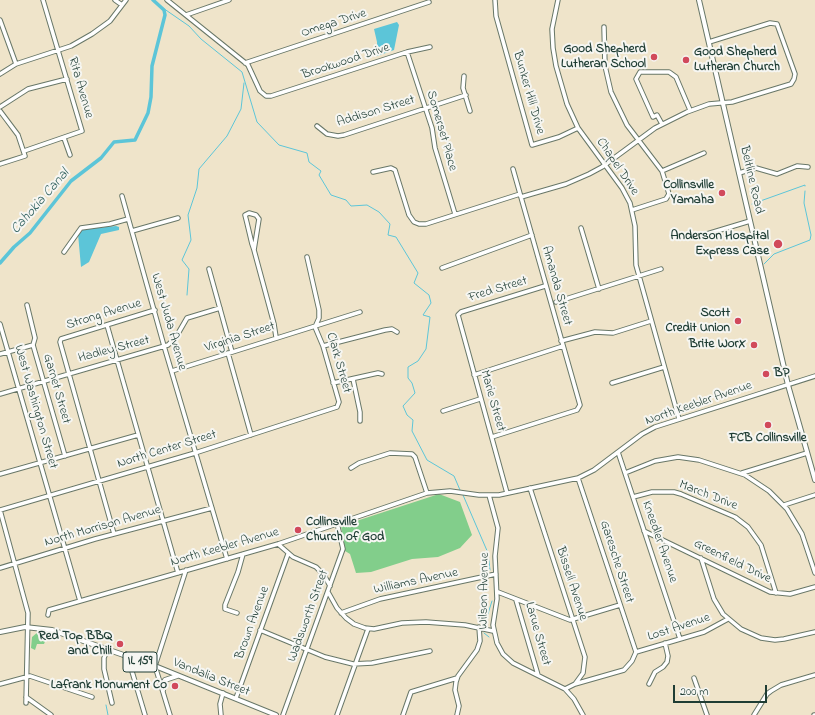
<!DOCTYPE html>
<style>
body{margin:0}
#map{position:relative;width:815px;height:715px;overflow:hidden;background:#efe4ca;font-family:"Indie Flower",sans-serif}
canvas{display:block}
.scale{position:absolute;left:673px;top:685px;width:94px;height:18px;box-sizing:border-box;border:2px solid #1f3d34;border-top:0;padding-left:5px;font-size:12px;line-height:14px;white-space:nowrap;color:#1f3d34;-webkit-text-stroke:3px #f6f6f2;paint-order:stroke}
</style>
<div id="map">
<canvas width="815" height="715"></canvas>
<div class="scale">200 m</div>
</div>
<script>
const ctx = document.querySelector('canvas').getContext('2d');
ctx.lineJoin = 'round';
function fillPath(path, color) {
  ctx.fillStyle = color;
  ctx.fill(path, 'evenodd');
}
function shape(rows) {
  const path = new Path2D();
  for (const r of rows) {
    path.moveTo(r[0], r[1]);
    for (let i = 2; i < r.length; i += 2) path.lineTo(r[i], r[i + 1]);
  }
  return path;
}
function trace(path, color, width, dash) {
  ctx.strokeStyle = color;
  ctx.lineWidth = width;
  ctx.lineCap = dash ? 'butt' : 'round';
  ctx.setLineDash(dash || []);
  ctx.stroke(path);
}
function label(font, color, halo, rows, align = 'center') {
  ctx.font = font + ' "Indie Flower",sans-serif';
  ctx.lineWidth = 4;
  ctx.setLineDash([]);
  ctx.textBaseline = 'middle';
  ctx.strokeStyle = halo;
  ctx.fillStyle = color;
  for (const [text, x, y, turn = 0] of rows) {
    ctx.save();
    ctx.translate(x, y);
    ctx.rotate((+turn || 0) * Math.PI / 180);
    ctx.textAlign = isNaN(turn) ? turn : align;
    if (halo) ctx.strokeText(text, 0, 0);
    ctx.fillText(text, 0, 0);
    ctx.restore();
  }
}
fillPath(shape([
 [439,494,460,502,472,535,460,548,438,557,412,559,371,572,356,573,350,554,345,551,341,526],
 [38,632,48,634,44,644,37,644,35,650,31,648,32,637]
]), '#82ce8b');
fillPath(shape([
 [397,22,399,25,394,50,377,56,377,42,374,29],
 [116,226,119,227,119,230,101,234,89,262,81,267,78,234,81,230,86,229]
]), '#5cc5d8');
trace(shape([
 [160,6,189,26,201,39,242,72,257,122,279,145,307,153,309,162,321,171,319,175,331,195,346,200,351,206,367,205,379,212,390,224,388,235,396,237,418,273,414,283,429,295,431,303,423,315,430,317,426,349,418,361,408,367,408,378,412,383,415,393,403,406,407,415,413,420,412,431,427,460,454,476,460,490],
 [752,204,805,185,805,186],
 [764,264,774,254,810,240,811,235,804,203,805,191],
 [187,295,189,269,182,260,191,240,188,215,197,188,199,169,227,136,241,109,244,83],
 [463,495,488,553,490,570],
 [486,620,492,601],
 [484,633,489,637],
 [106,705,108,715]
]), '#5cc5d8', 1);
trace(shape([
 [0,263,14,247,30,233,71,181,101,158,114,142,135,140,148,113,151,97,152,66,165,15,164,10,153,0]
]), '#5cc5d8', 3.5);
const minor = shape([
 [115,0,122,5],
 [167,0,248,65,260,91,266,96,271,96,407,52,430,47],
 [495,0,496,16,532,145,559,137,578,128],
 [558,0,552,29,553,48,556,66,567,104,578,128,622,188,630,203,635,226,636,265,679,419],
 [186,15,229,0],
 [0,20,16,64],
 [604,27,605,66,611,92,627,125,662,171,669,194,666,199,632,210],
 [407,52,432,128,435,148,455,214],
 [245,63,429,2],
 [0,74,16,64,71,46,92,34,110,21,126,0],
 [464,76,463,88,470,111],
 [0,107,28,89,67,79],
 [0,111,18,135,25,156,0,164],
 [662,124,657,115,653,117,636,79,640,72,669,72,676,77,690,110],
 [317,126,327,134,338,136,344,135,466,95],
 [64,138,70,155],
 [24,151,82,131,43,0],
 [662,171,704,153],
 [373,172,391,168,395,170,409,215,414,222,419,224,426,224,520,194],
 [739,173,756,168,777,174,797,166,808,167],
 [122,196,164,346,227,559],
 [521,197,566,184,589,174,602,167,655,128,687,112,709,104,732,102,745,98,791,84,794,79,795,74,777,24,770,23,709,42],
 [581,228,599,289],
 [132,231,178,218],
 [697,237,750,221],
 [254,250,259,219,256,215,249,213,245,215,247,223,252,244,254,250,274,324,276,337],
 [64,252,81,228,110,224,128,219],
 [307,257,319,310,319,318,315,327],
 [442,268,532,235],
 [209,269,232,352],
 [556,302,661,269],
 [27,305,35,338,33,345,65,456],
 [0,324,80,601],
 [107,325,178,573],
 [561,341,595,332,613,333,651,321],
 [323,346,385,330,392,329,397,332],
 [228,353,251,435],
 [0,354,33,345],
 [172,371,360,312],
 [474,375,563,346],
 [353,379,360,412,360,421],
 [333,383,378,373,382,374],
 [612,383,664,367],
 [0,394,168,345,176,337,187,318,220,308],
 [443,411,480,399],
 [492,437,577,410,580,405,513,169],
 [618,452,680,639],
 [351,468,359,463,390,453,412,454,415,457,427,493],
 [625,473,655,461,678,457,699,460,745,475,769,491,787,509,802,534,815,573],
 [742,473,807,453],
 [0,474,138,435],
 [578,478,636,652],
 [530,488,585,657,583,673,575,684],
 [507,493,458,315,461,312,545,286],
 [489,495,498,528,495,556,497,599,493,625,497,643,503,654,513,663,565,689,574,699,583,715],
 [633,497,652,492,674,492,681,494,735,517,748,527,761,545,776,593],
 [784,505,815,495],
 [0,510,195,453,337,407,339,402,323,346,315,327],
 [0,510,28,613,26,703],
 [644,531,770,592,790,594,815,587],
 [114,534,60,342,61,339,155,310],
 [278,544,293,557,316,567,324,575,330,586],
 [701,558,714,599,723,614,741,629,761,638,775,640,784,639,815,632],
 [0,568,95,539,212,508],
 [328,592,337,608,346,618,354,624,365,628,374,629,402,623,426,622,465,625,493,631],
 [498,592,570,620,620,605],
 [516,600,538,675],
 [237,613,225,609,225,605,238,572,243,554],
 [341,613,380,599,496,574],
 [48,615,49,610,278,544,427,493,450,491,479,495,499,495,578,478,594,470,642,434,655,427,815,376],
 [260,630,325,657,353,664,372,663,430,651],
 [107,650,104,658,104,669,112,703],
 [636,652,704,632,728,619],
 [128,658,145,715],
 [694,678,707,715],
 [0,684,30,676,92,697],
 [649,684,655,672,663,667,667,662,668,656,665,643],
 [565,689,575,684,624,670,632,661,636,652],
 [26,697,51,715],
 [236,698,288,554],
 [170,715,155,666,186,570],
 [221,715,220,704,223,693],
 [283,715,343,549,337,523],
 [337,715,368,629],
 [403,715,411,692,457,678],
 [457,715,459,706,455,690,456,682,458,676,477,650,480,641,479,627],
 [754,715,767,694,771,691,781,685,815,675],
 [814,715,815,715]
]);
const major = shape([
 [699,0,788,385,815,480],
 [0,632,25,627,52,630,155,666,276,715],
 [163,690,165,680,177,676]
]);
trace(minor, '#687768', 5.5);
trace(major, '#687768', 6);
trace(minor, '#fff', 3.5);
trace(major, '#fff', 4);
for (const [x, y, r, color] of [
 [654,57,4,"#d1495b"],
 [686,60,4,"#d1495b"],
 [722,193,4,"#d1495b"],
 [778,244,5,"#d1495b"],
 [738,321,4,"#d1495b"],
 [754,345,4,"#d1495b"],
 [766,374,4,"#d1495b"],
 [768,425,4,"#d1495b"],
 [298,530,4,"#d1495b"],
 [120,644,4,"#d1495b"],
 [175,686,4,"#d1495b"]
]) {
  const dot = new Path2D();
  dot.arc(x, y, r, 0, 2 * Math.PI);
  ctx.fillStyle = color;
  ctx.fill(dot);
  trace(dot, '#f6f6f2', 1.5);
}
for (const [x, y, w] of [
 [140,662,34]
]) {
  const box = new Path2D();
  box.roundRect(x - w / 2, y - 10, w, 20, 3);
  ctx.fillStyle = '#f6f6f2';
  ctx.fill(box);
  trace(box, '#1f3d34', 1);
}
label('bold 12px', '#1f3d34', null, [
 ["IL 159",140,662]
]);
label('13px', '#1f3d34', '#f6f6f2', [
 ["Omega Drive",334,24,-18],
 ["Brookwood Drive",346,62,-18],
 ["Rita Avenue",80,88,74],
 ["Bunker Hill Drive",528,93,74],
 ["Addison Street",376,112,-17],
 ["Somerset Place",441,131,74],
 ["Chapel Drive",617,167,56],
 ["Beltline Road",751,180,77],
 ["Amanda Street",556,286,74],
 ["Fred Street",498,290,-17],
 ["Strong Avenue",104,315,-17],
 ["West Juda Avenue",168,322,74],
 ["Virginia Street",240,338,-18],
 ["Hadley Street",114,350,-15],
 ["Clark Street",338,363,74],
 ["Garnet Street",56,389,74],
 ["Marie Street",492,401,74],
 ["North Keebler Avenue",699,404,-19],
 ["West Washington Street",35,407,74],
 ["North Center Street",167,450,-17],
 ["March Drive",708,496,21],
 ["North Morrison Avenue",103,527,-16],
 ["Kneedler Avenue",659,542,71],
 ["North Keebler Avenue",225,548,-16],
 ["Garesche Street",616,562,72],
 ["Greenfield Drive",732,562,26],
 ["Williams Avenue",416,582,-12],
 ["Bissell Avenue",571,584,72],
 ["Wilson Avenue",485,591,-89],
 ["Wadsworth Street",309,616,-70],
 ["Brown Avenue",253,623,-70],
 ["Lost Avenue",679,628,-18],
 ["Larue Street",537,634,74],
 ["Vandalia Street",211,678,22]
]);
label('bold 13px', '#1f3d34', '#f6f6f2', [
 ["Good Shepherd",646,50],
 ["Lutheran School",646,65],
 ["Good Shepherd",694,53,"left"],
 ["Lutheran Church",694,68,"left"],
 ["Collinsville",714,186],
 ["Yamaha",714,201],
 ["Anderson Hospital",769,237],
 ["Express Case",769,252],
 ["Scott",730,314],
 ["Credit Union",730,329],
 ["Brite WorX",746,345],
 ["BP",774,374,"left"],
 ["FCB Collinsville",768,439,"center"],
 ["Collinsville",306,523,"left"],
 ["Church of God",306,538,"left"],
 ["Red Top BBQ",112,637],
 ["and Chili",112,652],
 ["Lafrank Monument Co",167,686]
], 'right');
label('italic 14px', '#2e5f5d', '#f6f6f2', [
 ["Cahokia Canal",41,202,-49]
]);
</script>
